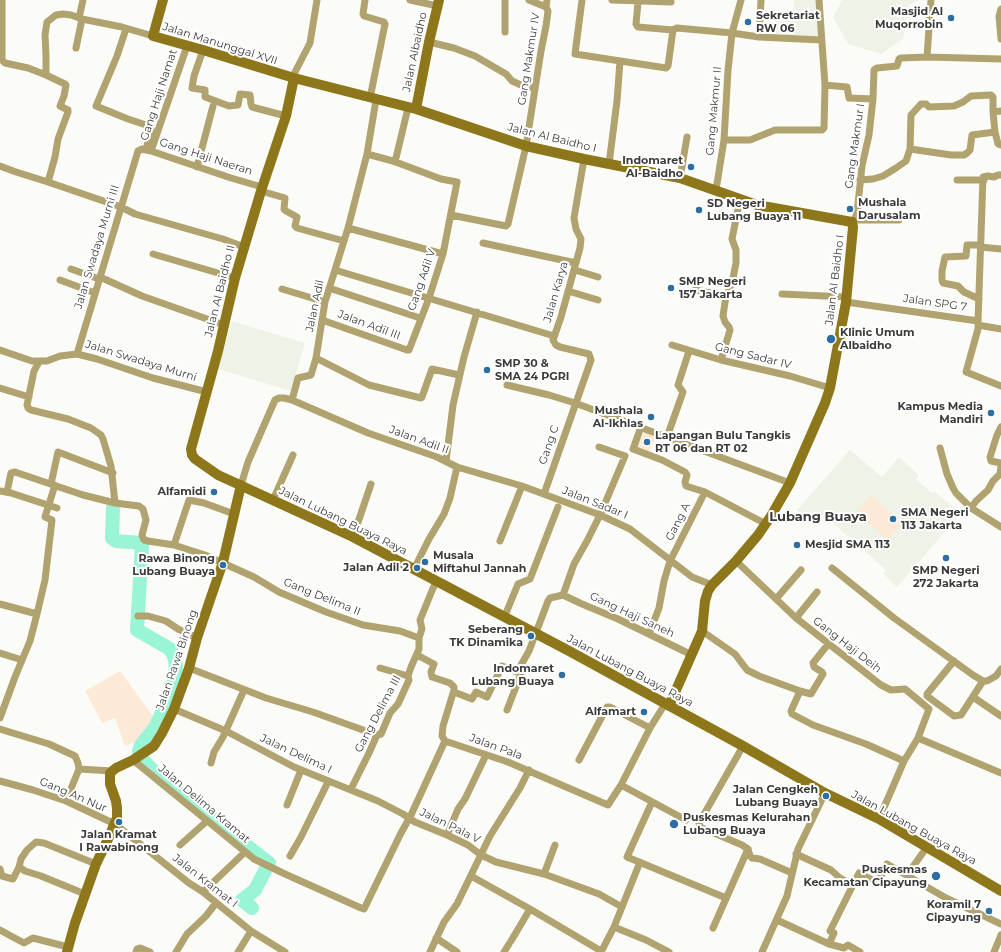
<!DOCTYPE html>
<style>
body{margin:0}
canvas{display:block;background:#fbfcf8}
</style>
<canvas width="1001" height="952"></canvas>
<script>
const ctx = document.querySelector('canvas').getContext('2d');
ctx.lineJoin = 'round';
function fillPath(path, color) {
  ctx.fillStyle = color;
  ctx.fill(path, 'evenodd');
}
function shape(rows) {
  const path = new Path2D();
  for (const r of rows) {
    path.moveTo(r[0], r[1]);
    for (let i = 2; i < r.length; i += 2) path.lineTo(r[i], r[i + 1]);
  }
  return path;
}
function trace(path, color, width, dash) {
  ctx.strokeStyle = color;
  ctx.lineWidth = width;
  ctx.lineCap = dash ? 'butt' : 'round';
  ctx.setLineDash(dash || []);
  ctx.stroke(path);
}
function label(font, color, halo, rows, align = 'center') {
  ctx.font = font + ' Montserrat,sans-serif';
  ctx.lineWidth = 4;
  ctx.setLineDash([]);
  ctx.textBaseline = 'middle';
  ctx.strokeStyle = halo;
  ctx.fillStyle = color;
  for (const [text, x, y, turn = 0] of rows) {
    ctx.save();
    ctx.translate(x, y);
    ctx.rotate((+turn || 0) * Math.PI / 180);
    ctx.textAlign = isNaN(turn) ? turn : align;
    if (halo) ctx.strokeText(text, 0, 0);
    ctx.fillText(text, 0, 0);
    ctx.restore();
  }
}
fillPath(shape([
 [794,0,818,0,818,37,776,34,776,21,793,20],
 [842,0,919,0,909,5,903,39,881,54,848,44,833,17],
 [232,321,305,343,291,391,218,369],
 [850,450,882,477,899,457,919,475,916,479,932,493,935,492,961,513,897,587,883,573,886,570,824,515,814,523,797,510]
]), '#eff2e6');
fillPath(shape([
 [645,431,656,436,649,452,637,447],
 [871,495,902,524,888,540,856,512],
 [120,671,155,719,147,731,135,742,125,746,115,718,102,723,85,691]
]), '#fce9d6');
trace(shape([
 [113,508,112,538,116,541,141,543,142,545,137,630,170,649,174,656,176,666,174,680,166,704,155,728,141,745,139,751,141,758,159,777,269,863,255,890,242,900,252,908]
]), '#99f5d6', 14);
trace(shape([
 [2,0,2,60,5,63,28,68,46,75,65,84,66,85,64,96,60,106,68,110,68,112,58,139,55,157,48,182,121,207,135,214,223,239,244,247],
 [365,0,363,14,364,16,384,22,385,24,370,98],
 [410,0,438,6],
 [505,0,505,32],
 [529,0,546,7],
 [582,0,575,54,666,68,668,66,673,30],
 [612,0,671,2],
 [638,2,636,24,638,27,673,30,677,28,732,33,759,37,821,40],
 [1001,9,999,16,1001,39],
 [79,18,83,0],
 [126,29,117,56,96,106,128,119,149,126,151,129,146,150],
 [759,37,761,0],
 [429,42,454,48,475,56,506,74,512,81,521,85,535,88],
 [76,48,82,19],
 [203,50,194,76,192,88,205,90,205,97,229,106,238,105,240,94,250,95,251,104,252,107,286,116],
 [927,57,931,0],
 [46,75,46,56,45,35,47,22,56,15,63,14,71,15,82,19,122,27,153,36],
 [294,78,295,72,310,43,317,0],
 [825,85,847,87,849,98,873,99],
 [993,112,995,132,998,144,1001,145],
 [724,140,750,140,775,130,822,130,824,128,825,85,819,0],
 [910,149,951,155,964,155,967,153,970,150,972,135,995,132],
 [151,151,187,46],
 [395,162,408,108],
 [609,164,617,101,620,61],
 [0,166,16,172,48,182],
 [197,167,213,106],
 [680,178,687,137],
 [860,180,873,179,883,176,896,168,906,161,910,149,911,115,921,104,926,104,929,107,954,106,963,102,971,96,991,95,993,97,993,112,1001,111],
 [957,180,984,180],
 [716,190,724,140,728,70,732,33,741,0],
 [261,191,285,198,284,209,286,211,297,217,295,226,297,228,344,241],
 [451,215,506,226,508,224,526,146,541,51,546,26,548,11,546,7,547,0],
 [856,220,899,220],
 [853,224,857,213,862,166,869,135,873,99,874,70,877,68,897,66,899,59,901,58,927,57,1001,59],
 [348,228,443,254],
 [483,243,576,263],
 [980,247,1001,249],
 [153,254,235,278],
 [71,269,99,279],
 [335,270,554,336],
 [575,270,598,277],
 [100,277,142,296,224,325],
 [60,280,95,293],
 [329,288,420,318],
 [282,289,325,302],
 [695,290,726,296],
 [568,291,598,300],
 [782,294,846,297],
 [979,299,964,292,958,286,943,283,942,280,942,271,945,257,966,256,967,245,981,245],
 [846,302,978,321,978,329,966,372,1001,386],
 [322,320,407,350,409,350,429,298,443,254,457,182,441,179,393,161,367,154],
 [978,321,983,177,988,176,994,177,998,175,1001,175],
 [978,325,1001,329],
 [672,345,721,360,790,376,830,388],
 [0,350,32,361,47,361,60,356,77,354,97,359,153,378,207,392],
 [77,354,138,151,142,149,151,151,231,178,262,187],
 [316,358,369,385,421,398,422,397,432,369,459,375],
 [721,360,730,330,729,327,725,322,723,316,726,296,732,283,736,263,736,250,732,239,740,199],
 [39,362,34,371,27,405,28,408,31,410,68,419,91,428,101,435,103,439,111,466,115,503,139,506,143,509,146,520,142,535,144,540,148,541,174,545,205,555,254,577,279,592,326,612,363,625,400,631,419,638],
 [507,385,549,395,575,403,790,483],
 [0,388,29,397],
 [292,400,298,378,311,375,316,358,325,302,348,228,367,154,376,100],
 [641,427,633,449,662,460,685,472,687,475,685,482,686,486,705,492,766,524],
 [1001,427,997,435,990,457,991,461,1001,463],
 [667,437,683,392,678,385,689,351],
 [940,448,947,474,953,488,956,493,971,508,1001,527],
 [446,461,453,405,464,357,477,312],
 [51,484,58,452,113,473],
 [241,485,248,462,275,400,279,398,284,398,292,400,368,433,437,457,457,467,522,486,600,515,630,529,692,577,712,585],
 [0,491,11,493,57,508],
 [7,492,11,473,15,472,83,495,115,503],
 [544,494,591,360,589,354,560,347,556,345,553,340,561,317,580,248,581,239,576,229,574,218,584,159],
 [273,500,293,455],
 [971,508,976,501,988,490,993,481,1000,474,1001,466],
 [353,537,371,484],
 [500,541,522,486],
 [174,545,189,500,204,503,234,514],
 [736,561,796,618,881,685,891,690,905,689,929,709,918,738,904,761,879,819],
 [832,568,894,618,973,675,983,681,987,681,996,676,1001,669],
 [414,569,429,539,444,514,450,498,457,467],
 [563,595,582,604,618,619,692,655],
 [776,599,801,570],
 [0,604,37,614,30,641,15,677,0,718],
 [37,614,45,580,52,520,45,517,55,485],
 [138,616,148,616,166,621,178,629,197,638],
 [504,618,518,584,530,579,558,507],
 [796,618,817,592],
 [702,631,735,654,747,670,759,676,800,691],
 [649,634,659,608,664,581,670,561,705,492],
 [829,643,813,663,814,667,822,672,823,674,811,694,800,691,791,711,792,714,813,725,866,744,904,761],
 [0,653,22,660],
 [417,655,434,664,431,672,432,677,450,683,454,687,454,690,443,726,442,736,445,741],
 [954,661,927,694,927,696,954,716,961,715,983,681],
 [189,668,266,698,313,712,377,735],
 [380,668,408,676],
 [454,692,472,699,476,692,487,697,502,666,517,672,529,651,548,601,550,598,563,595,574,564,587,541,600,515,625,456,599,447],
 [973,697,1001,716],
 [174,709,226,731,294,767,378,801,403,814,415,822,447,835,468,845,481,855,496,862,544,874,599,894,622,907],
 [507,710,521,674,517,672],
 [0,729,49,744,75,756,78,763,79,769,66,801],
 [918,738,1001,773],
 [743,746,699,823,700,827,742,845,748,849,750,856,752,858,760,859,792,873],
 [133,760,254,859,285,874,361,908,364,909,365,907,401,833,411,815,445,741,508,762,608,805,621,785,650,728,665,704],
 [579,760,607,707,610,707,650,728],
 [211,763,214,752,223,737,244,690],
 [79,769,112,771],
 [0,781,33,790,66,801,115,824,189,883,203,892,251,931,285,952],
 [621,785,686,820],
 [351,789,369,753,377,735,381,734,390,713,398,704,409,680,408,676,411,667,419,649,419,638,422,629,420,620,436,581],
 [652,802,627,857,726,898],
 [287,805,301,770],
 [447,835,458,809,465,799,486,755],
 [180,845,207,821],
 [796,854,831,870,840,878,853,885],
 [290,856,301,837,328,782],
 [19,867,25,871,41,876,85,894],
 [0,869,2,876,13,879,19,867,21,859,27,850,36,842,44,843,96,864],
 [544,874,555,845],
 [907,875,927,847],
 [471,876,530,909,511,941],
 [203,892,245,852],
 [530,909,601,951],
 [777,920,829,944,844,948,848,945,860,952],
 [614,927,646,940,669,952],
 [713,928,748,849],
 [0,930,24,943,33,938,68,947],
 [436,938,457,952],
 [829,944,834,933,830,931,859,873,878,883,887,864,946,898,1001,924],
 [136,952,137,949,140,948,150,952],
 [176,952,187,934,206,916,216,903],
 [238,952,251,931],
 [430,952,444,922,457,904,490,836,520,788,529,770],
 [504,952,509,944],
 [601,952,614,927,640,862],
 [762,952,787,896,798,849,825,793],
 [994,952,1001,935]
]), '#b1a36f', 7);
trace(shape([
 [163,0,153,36,203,50,294,78,416,109,526,146,584,159,680,178,757,205,852,222,853,227,846,302,830,388,825,403,790,483,771,516,758,535,736,561,712,585,708,591,705,601,702,631,669,706],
 [294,78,286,116,261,191,235,278,218,351,191,449,192,455,195,459,218,475,353,537,571,652,743,746,825,793,879,819,1001,891],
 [416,109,429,42,439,0],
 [67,952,75,923,96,864,108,839,117,818,117,808,116,801,110,784,110,773,116,768,133,760,154,746,162,733,174,709,189,668,197,638,223,562,241,485]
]), '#8e771b', 10);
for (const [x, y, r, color] of [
 [951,18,4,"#2c6da3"],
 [748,22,4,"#2c6da3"],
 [691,167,4,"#2c6da3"],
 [850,209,4,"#2c6da3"],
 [699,210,4,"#2c6da3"],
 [671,288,4,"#2c6da3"],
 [831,339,5,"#2c6da3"],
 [487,370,4,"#2c6da3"],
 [991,413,4,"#2c6da3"],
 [651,417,4,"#2c6da3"],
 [647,442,4,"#2c6da3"],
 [214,492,4,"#2c6da3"],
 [893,519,4,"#2c6da3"],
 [797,545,4,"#2c6da3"],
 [946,558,4,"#2c6da3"],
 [425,562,4,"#2c6da3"],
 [223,565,4,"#2c6da3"],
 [417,568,4,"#2c6da3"],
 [531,636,4,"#2c6da3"],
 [562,675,4,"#2c6da3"],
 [644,712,4,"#2c6da3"],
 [826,796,4,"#2c6da3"],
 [119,822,4,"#2c6da3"],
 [674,824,5,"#2c6da3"],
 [936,876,5,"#2c6da3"],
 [989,911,4,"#2c6da3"]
]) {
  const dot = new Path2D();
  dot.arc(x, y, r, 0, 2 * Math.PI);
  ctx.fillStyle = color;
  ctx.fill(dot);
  trace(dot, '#fff', 1.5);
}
label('bold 11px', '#3b3c3a', '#fff', [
 ["Masjid Al",943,12],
 ["Muqorrobin",943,25],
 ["Sekretariat",756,16,"left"],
 ["RW 06",756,29,"left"],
 ["Indomaret",683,161],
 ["Al-Baidho",683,174],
 ["Mushala",858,203,"left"],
 ["Darusalam",858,216,"left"],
 ["SD Negeri",707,204,"left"],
 ["Lubang Buaya 11",707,217,"left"],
 ["SMP Negeri",679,282,"left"],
 ["157 Jakarta",679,295,"left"],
 ["Klinic Umum",840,333,"left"],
 ["Albaidho",840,346,"left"],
 ["SMP 30 &",495,364,"left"],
 ["SMA 24 PGRI",495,377,"left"],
 ["Kampus Media",983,407],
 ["Mandiri",983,420],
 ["Mushala",643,411],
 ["Al-Ikhlas",643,424],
 ["Lapangan Bulu Tangkis",655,436,"left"],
 ["RT 06 dan RT 02",655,449,"left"],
 ["Alfamidi",206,492],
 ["SMA Negeri",901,513,"left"],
 ["113 Jakarta",901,526,"left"],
 ["Mesjid SMA 113",805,545,"left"],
 ["Musala",433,556,"left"],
 ["Miftahul Jannah",433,569,"left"],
 ["Rawa Binong",215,559],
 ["Lubang Buaya",215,572],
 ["Jalan Adil 2",409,568],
 ["SMP Negeri",946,571,"center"],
 ["272 Jakarta",946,584,"center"],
 ["Seberang",523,630],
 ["TK Dinamika",523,643],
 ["Indomaret",554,669],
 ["Lubang Buaya",554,682],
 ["Alfamart",636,712],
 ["Jalan Cengkeh",818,790],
 ["Lubang Buaya",818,803],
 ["Puskesmas Kelurahan",683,818,"left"],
 ["Lubang Buaya",683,831,"left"],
 ["Jalan Kramat",119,835,"center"],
 ["I Rawabinong",119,848,"center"],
 ["Puskesmas",927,870],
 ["Kecamatan Cipayung",927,883],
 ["Koramil 7",981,905],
 ["Cipayung",981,918]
], 'right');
label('11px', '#3b3c3a', '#fff', [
 ["Jalan Manunggal XVII",220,44,17],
 ["Jalan Albaidho",415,52,-78],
 ["Gang Makmur IV",529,59,-81],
 ["Gang Haji Namat",159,95,-72],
 ["Gang Makmur II",714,111,-85],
 ["Jalan Al Baidho I",552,138,14],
 ["Gang Makmur I",855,146,-82],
 ["Gang Haji Naeran",206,157,18],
 ["Jalan Swadaya Murni III",97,247,-73],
 ["Gang Adil V",422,280,-71],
 ["Jalan Al Baidho I",835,280,-83],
 ["Jalan Al Baidho II",220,291,-76],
 ["Jalan Karya",556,292,-74],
 ["Jalan SPG 7",935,303,8],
 ["Jalan Adil",315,306,-78],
 ["Jalan Adil III",369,325,20],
 ["Gang Sadar IV",753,356,14],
 ["Jalan Swadaya Murni",141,361,17],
 ["Jalan Adil II",419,440,20],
 ["Gang C",549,445,-71],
 ["Jalan Sadar I",595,503,22],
 ["Jalan Lubang Buaya Raya",343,521,26],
 ["Gang A",678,522,-63],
 ["Gang Delima II",322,597,22],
 ["Gang Haji Saneh",632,615,25],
 ["Gang Haji Deih",847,645,38],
 ["Jalan Rawa Binong",177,660,-71],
 ["Jalan Lubang Buaya Raya",630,671,28],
 ["Gang Delima III",378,714,-62],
 ["Jalan Pala",496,747,20],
 ["Jalan Delima I",296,754,25],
 ["Gang An Nur",73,795,23],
 ["Jalan Delima Kramat",204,804,40],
 ["Jalan Pala V",450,826,26],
 ["Jalan Lubang Buaya Raya",914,828,29],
 ["Jalan Kramat I",205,881,38]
]);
label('bold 13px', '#3b3c3a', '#fff', [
 ["Lubang Buaya",818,517]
]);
</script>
